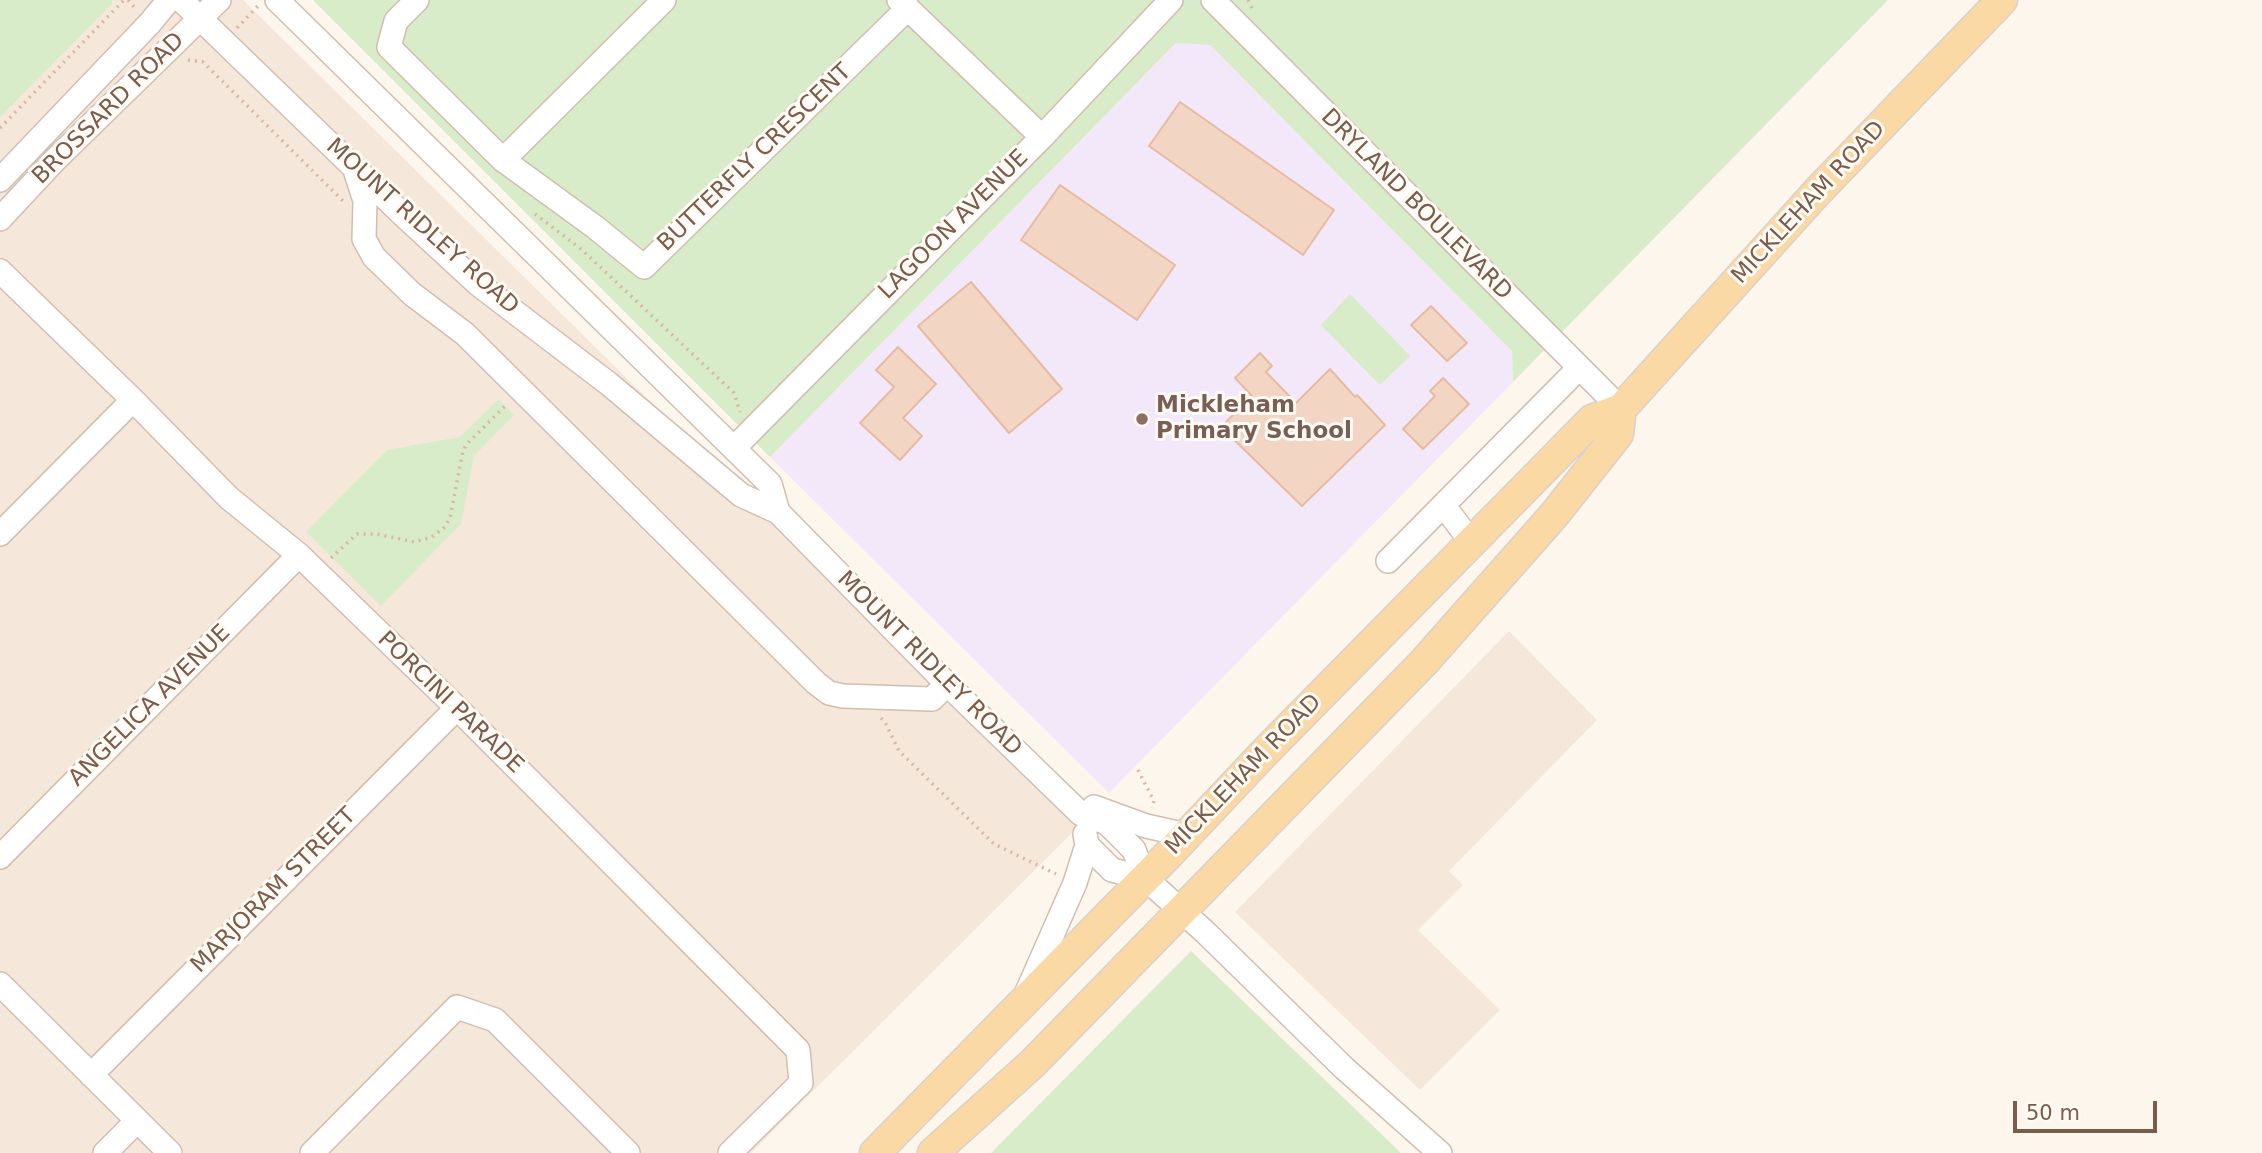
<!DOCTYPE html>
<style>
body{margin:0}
#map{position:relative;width:2262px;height:1153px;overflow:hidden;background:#fdf6ec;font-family:"DejaVu Sans",sans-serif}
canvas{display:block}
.scale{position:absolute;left:2013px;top:1101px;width:144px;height:32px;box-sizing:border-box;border:4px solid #7a5c4d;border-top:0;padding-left:9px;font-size:21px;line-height:24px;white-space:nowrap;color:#7a5c4d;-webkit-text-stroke:5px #fffaf3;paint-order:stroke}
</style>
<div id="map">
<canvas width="2262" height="1153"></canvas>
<div class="scale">50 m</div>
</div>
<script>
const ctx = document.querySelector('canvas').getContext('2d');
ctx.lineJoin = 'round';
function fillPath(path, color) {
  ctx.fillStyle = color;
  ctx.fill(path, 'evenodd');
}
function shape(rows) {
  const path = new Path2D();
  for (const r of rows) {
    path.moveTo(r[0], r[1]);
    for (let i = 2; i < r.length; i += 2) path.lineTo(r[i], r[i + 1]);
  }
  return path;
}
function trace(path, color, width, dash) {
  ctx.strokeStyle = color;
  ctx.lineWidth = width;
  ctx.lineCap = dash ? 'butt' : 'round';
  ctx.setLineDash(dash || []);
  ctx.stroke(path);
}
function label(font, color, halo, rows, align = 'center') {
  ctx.font = font + ' "DejaVu Sans",sans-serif';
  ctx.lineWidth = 6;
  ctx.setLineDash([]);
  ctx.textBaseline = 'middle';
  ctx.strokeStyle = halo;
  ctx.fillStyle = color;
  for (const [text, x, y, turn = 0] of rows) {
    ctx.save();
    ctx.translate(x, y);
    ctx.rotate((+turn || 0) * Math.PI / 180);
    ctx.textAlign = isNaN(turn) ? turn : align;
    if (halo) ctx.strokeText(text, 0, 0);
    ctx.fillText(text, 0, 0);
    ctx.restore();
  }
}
fillPath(shape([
 [0,0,243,0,789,538,1083,822,751,1153,0,1153],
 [1509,631,1597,720,1449,871,1463,885,1418,930,1500,1010,1420,1090,1235,912]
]), '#f5e8da');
fillPath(shape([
 [1176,43,1209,44,1512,351,1513,382,1109,793,770,457]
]), '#f3e8fa');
fillPath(shape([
 [0,0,112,0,112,4,0,117],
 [313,0,1888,0,1513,382,1512,351,1210,45,1176,43,770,457],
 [1350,294,1410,356,1380,385,1321,325],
 [498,399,514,415,474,456,461,524,381,606,306,532,387,450,460,437],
 [1191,951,1401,1153,991,1153]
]), '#d8ecc9');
const building = shape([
 [1180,102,1334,210,1303,255,1149,146,1180,102],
 [1060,185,1175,265,1137,320,1021,240,1060,185],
 [971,282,1062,389,1009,433,918,326,971,282],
 [1431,306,1467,343,1447,361,1411,325,1431,306],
 [898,347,936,384,903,418,922,436,900,460,860,423,894,387,876,370,898,347],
 [1260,353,1272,366,1266,372,1296,403,1330,369,1355,397,1357,395,1385,425,1302,506,1221,427,1252,396,1235,378,1260,353],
 [1443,378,1469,404,1423,449,1403,429,1435,396,1430,391,1443,378]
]);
fillPath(building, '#f3d5c3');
trace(building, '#e6bba3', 2);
const minor = shape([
 [181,0,400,212,478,284,609,384,741,495,778,512,947,684,1081,814,1107,823,1134,850,1145,878,1205,932,1344,1068,1440,1153],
 [277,0,770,484,778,512],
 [417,0,396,21,389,47,503,160,595,227,644,267,908,8],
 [899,0,1042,137],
 [1213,0,1621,409],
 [503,160,664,0],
 [356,173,365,201,364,239,374,257,412,294,465,334,816,683,829,693,843,696,932,699,947,684],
 [0,180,150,23,169,0],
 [0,219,55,160,219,0],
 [0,271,133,400,229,498,299,555,457,708,798,1050,801,1083,730,1153],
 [734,448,1042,137,1171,0],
 [1444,506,1472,543],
 [0,534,133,400],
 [1388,561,1578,369],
 [1094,807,1146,826,1187,835],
 [1085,834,1087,845,1112,870,1145,878],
 [0,857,299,555],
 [0,984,170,1153],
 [1027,992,1075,883,1087,845],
 [91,1075,457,708],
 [105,1153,137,1121],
 [312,1153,457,1007,495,1020,628,1153]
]);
const major = shape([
 [875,1153,1167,856,1266,751,1592,420,1621,409,1818,191,2002,0],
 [933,1153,1033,1063,1424,662,1554,515,1618,434,1621,409]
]);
trace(minor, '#d1beb0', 26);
trace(major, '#dad1cd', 33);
trace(shape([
 [128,0,135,8],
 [1248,0,1253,10],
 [237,28,258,6],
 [188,60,203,62,343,201],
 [0,128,124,0],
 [535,214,581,249,734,393,740,412],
 [331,558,357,534,376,534,415,542,432,537,445,527,450,518,463,451,466,445,507,404],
 [881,718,885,722,899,751,994,844,1056,874],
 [1138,770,1154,801,1152,808]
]), '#d9b8a5', 3.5, [2, 5]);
trace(minor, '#fff', 23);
trace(major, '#fbd9a5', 30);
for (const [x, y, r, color] of [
 [1142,419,7,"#8d6e63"]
]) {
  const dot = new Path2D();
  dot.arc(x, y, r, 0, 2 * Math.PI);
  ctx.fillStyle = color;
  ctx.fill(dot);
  trace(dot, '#fffaf3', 2.5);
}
label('23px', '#7a5c4d', '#fffaf3', [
 ["BROSSARD ROAD",109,109,-45],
 ["BUTTERFLY CRESCENT",755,158,-44],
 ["MICKLEHAM ROAD",1809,203,-47],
 ["DRYLAND BOULEVARD",1416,205,45],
 ["LAGOON AVENUE",954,225,-45],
 ["MOUNT RIDLEY ROAD",422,227,42],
 ["MOUNT RIDLEY ROAD",929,664,45],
 ["PORCINI PARADE",450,703,44],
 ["ANGELICA AVENUE",150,706,-45],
 ["MICKLEHAM ROAD",1244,775,-46],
 ["MARJORAM STREET",274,891,-45]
]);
label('bold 23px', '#785e54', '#fffaf3', [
 ["Mickleham",1156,406],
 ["Primary School",1156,432]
], 'left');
</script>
